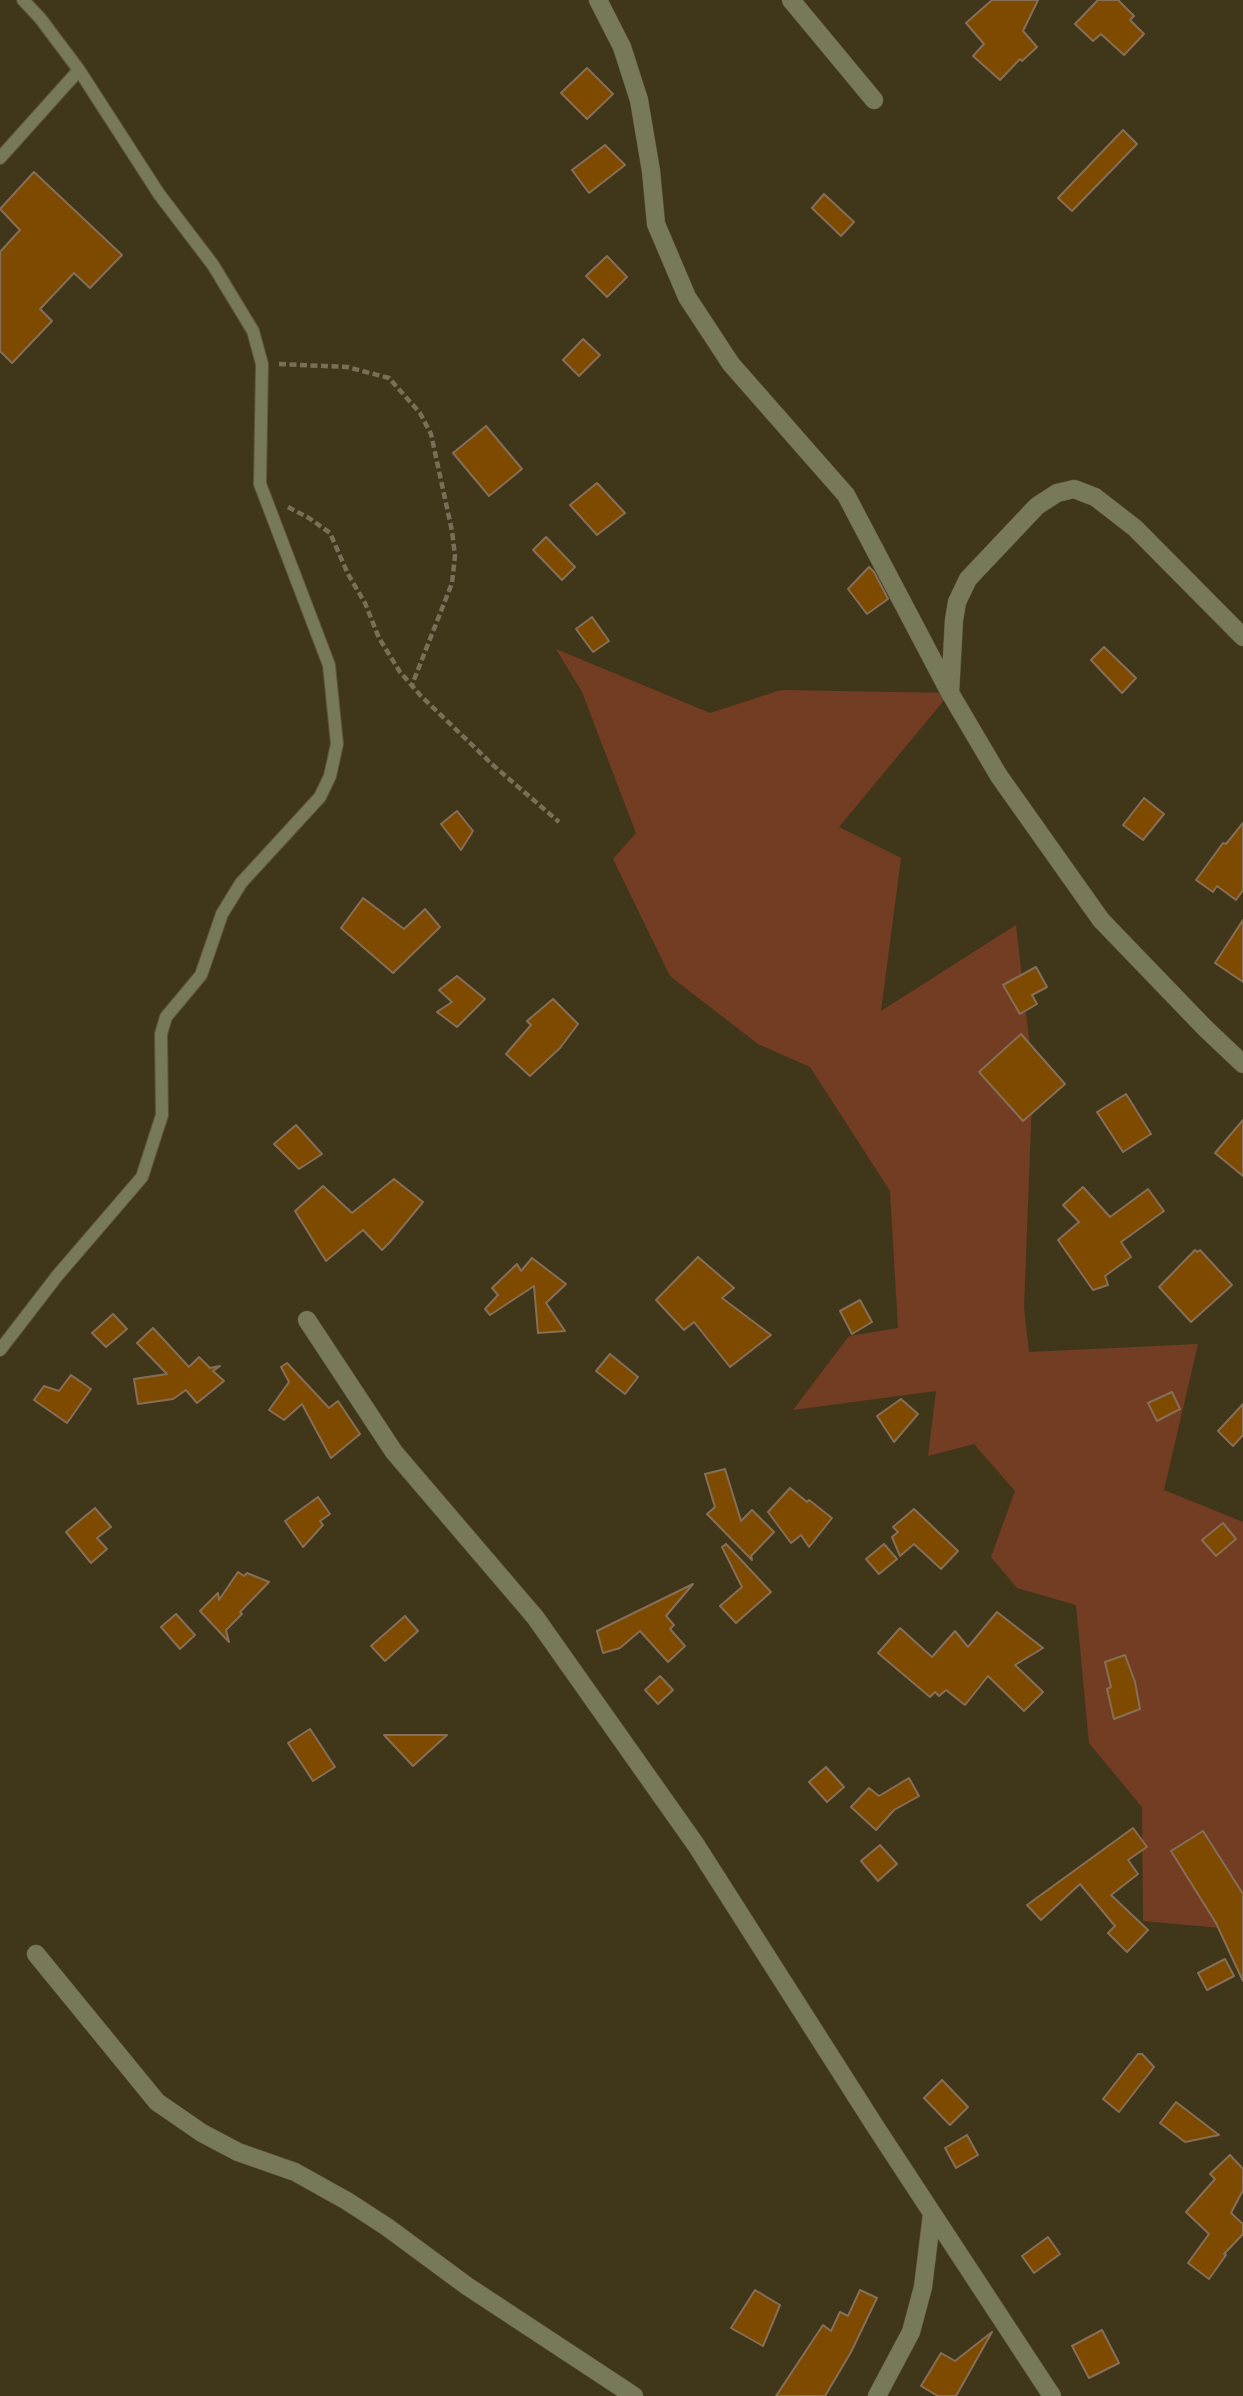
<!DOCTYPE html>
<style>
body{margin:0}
canvas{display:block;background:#40361a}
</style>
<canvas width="1243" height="2396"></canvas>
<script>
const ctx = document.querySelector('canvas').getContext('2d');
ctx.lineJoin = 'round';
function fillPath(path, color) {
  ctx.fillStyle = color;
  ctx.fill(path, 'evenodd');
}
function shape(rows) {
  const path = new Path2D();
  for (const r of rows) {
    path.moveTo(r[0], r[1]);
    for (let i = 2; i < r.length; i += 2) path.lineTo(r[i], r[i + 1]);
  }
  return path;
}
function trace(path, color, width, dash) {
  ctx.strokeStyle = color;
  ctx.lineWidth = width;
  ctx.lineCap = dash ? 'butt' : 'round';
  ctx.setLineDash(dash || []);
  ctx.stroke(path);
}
fillPath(shape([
 [556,649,710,713,781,690,950,693,839,827,901,858,881,1011,1016,925,1033,1073,1024,1308,1029,1352,1198,1344,1164,1490,1243,1522,1243,1930,1143,1921,1142,1807,1089,1743,1076,1605,1017,1588,991,1557,1015,1491,974,1444,928,1456,936,1391,793,1410,849,1336,898,1328,890,1191,810,1067,758,1044,670,976,613,859,636,833,582,692]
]), '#733d23');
const building = shape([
 [992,0,1038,0,1023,31,1037,47,1022,61,1020,59,1000,80,973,56,984,44,966,23,992,0],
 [1098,0,1118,0,1134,16,1130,20,1144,34,1124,55,1101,34,1093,41,1075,24,1098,0],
 [587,68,613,94,587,119,561,93,587,68],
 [1123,130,1137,144,1072,211,1058,198,1123,130],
 [605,145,625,165,589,193,572,170,605,145],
 [34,172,122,255,90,288,74,273,40,309,52,321,12,363,0,351,0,252,20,230,0,209,34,172],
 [824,194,854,222,841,236,812,208,824,194],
 [607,256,627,277,607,297,586,276,607,256],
 [583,339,600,355,579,376,563,360,583,339],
 [486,426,522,469,489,496,453,453,486,426],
 [597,483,625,513,597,535,570,505,597,483],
 [546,537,575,567,562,580,533,550,546,537],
 [869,567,874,572,888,599,867,614,848,589,869,567],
 [592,617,609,641,593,652,576,629,592,617],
 [1104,647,1136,678,1122,693,1091,660,1104,647],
 [1144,798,1164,814,1143,840,1123,825,1144,798],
 [457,811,473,831,461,850,441,824,457,811],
 [1243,823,1243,890,1236,900,1217,886,1213,892,1196,880,1223,843,1226,844,1243,823],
 [363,898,404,929,425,909,440,927,393,973,341,928,363,898],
 [1243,920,1243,982,1215,963,1243,920],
 [1036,967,1047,987,1032,995,1037,1004,1020,1014,1003,985,1036,967],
 [457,976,485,999,457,1027,437,1012,452,1002,439,990,457,976],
 [553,999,578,1024,560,1048,530,1076,506,1054,531,1025,527,1021,553,999],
 [1021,1034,1065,1084,1023,1121,979,1072,1021,1034],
 [1126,1094,1151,1134,1123,1152,1097,1112,1126,1094],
 [1243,1120,1243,1176,1215,1153,1243,1120],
 [296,1125,322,1154,299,1169,274,1144,296,1125],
 [394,1179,423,1202,390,1242,382,1250,363,1230,326,1261,295,1211,323,1186,352,1213,394,1179],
 [1083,1187,1110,1217,1148,1189,1164,1211,1121,1242,1131,1257,1105,1276,1108,1285,1093,1290,1058,1240,1079,1222,1063,1205,1083,1187],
 [1195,1250,1197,1252,1200,1250,1232,1285,1191,1322,1159,1287,1195,1250],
 [698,1257,734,1288,722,1298,771,1335,730,1367,694,1322,684,1330,656,1300,698,1257],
 [532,1258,566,1284,546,1303,565,1331,538,1333,534,1286,490,1315,485,1309,498,1295,492,1288,517,1264,521,1271,532,1258],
 [860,1300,872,1322,852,1334,840,1311,860,1300],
 [113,1314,127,1329,106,1347,92,1333,113,1314],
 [153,1328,189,1367,199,1357,210,1368,220,1366,213,1371,224,1381,197,1403,186,1390,173,1399,138,1404,134,1379,167,1374,137,1343,153,1328],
 [610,1354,638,1377,625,1394,596,1371,610,1354],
 [287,1363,329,1408,338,1401,360,1434,331,1458,302,1404,284,1420,269,1410,289,1382,281,1367,287,1363],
 [71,1375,91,1389,67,1423,34,1400,44,1386,59,1391,71,1375],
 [1172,1392,1180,1409,1157,1421,1148,1403,1172,1392],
 [901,1399,918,1414,894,1442,877,1416,901,1399],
 [1243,1404,1243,1435,1233,1446,1218,1431,1243,1404],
 [725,1469,741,1521,752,1510,774,1532,751,1556,752,1560,707,1514,715,1507,705,1474,725,1469],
 [790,1488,807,1502,809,1500,832,1518,809,1547,801,1535,791,1543,768,1512,790,1488],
 [318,1497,330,1514,320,1521,323,1525,303,1547,285,1521,318,1497],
 [95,1508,111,1527,97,1538,107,1549,91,1563,66,1532,95,1508],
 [914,1509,958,1551,941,1569,914,1544,900,1556,892,1537,898,1532,893,1527,914,1509],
 [1223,1523,1236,1539,1216,1556,1202,1540,1223,1523],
 [726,1544,771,1592,736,1623,720,1606,742,1587,722,1547,726,1544],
 [884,1544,897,1559,879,1574,866,1559,884,1544],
 [238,1572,244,1576,247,1573,269,1582,240,1612,242,1614,226,1630,229,1642,200,1611,218,1593,219,1600,238,1572],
 [693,1584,666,1616,674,1625,670,1629,685,1646,668,1662,640,1631,620,1648,603,1653,597,1631,693,1584],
 [997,1612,1043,1648,1015,1665,1043,1692,1024,1711,988,1676,965,1705,946,1690,939,1696,935,1692,930,1697,878,1653,900,1628,932,1657,955,1631,968,1647,997,1612],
 [176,1614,195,1635,180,1649,161,1627,176,1614],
 [405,1616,418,1631,385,1661,371,1646,405,1616],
 [1125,1655,1135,1682,1140,1709,1114,1719,1107,1689,1111,1687,1105,1662,1125,1655],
 [660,1676,673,1690,658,1704,645,1690,660,1676],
 [310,1729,335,1767,313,1781,288,1743,310,1729],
 [384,1735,447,1735,413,1766,384,1735],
 [826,1767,844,1787,827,1802,809,1782,826,1767],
 [909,1778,919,1796,894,1810,876,1830,851,1807,869,1788,879,1796,909,1778],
 [1133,1828,1147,1847,1128,1860,1138,1874,1111,1895,1148,1930,1127,1952,1108,1933,1115,1926,1080,1884,1041,1920,1027,1905,1133,1828],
 [1203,1831,1243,1894,1243,1981,1216,1923,1171,1851,1203,1831],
 [880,1845,897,1864,878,1881,861,1861,880,1845],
 [1225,1959,1234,1976,1207,1990,1198,1973,1225,1959],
 [1138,2054,1142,2054,1154,2067,1119,2112,1103,2099,1138,2054],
 [942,2080,968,2107,950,2125,924,2098,942,2080],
 [1176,2102,1219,2135,1185,2142,1160,2123,1176,2102],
 [967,2135,978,2155,956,2168,945,2148,967,2135],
 [1230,2155,1243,2169,1243,2190,1231,2213,1243,2224,1243,2234,1224,2254,1226,2255,1209,2279,1188,2263,1209,2234,1186,2212,1215,2179,1210,2174,1230,2155],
 [1048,2237,1060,2254,1034,2273,1022,2256,1048,2237],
 [755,2290,780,2305,763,2346,731,2328,755,2290],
 [860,2290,877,2298,851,2352,825,2396,776,2396,823,2325,831,2331,840,2312,848,2316,860,2290],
 [1102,2330,1119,2363,1089,2378,1072,2346,1102,2330],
 [992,2332,956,2396,938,2396,921,2386,941,2353,955,2361,992,2332]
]);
fillPath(building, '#7d4a00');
trace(building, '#866e57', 2);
const lane = shape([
 [0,158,79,70],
 [0,1350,57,1276,142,1177,162,1115,161,1034,166,1017,201,975,222,914,241,883,320,797,330,776,337,744,329,665,260,484,262,364,253,331,213,265,159,194,79,70,40,18,23,0]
]);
const street = shape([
 [598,0,622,47,639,100,651,171,656,224,687,297,731,364,846,495,950,693,999,776,1101,920,1205,1028,1243,1064],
 [791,0,874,100],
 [950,693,954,620,957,602,968,579,1037,506,1057,493,1074,489,1095,497,1135,528,1243,637],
 [307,1320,394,1452,535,1617,696,1845,875,2126,1052,2396],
 [36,1954,157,2102,202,2133,238,2152,295,2172,347,2201,387,2227,467,2286,634,2396],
 [877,2396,911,2332,923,2287,932,2214]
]);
trace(lane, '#5d543a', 14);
trace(street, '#5d543a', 19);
trace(shape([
 [279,364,347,367,389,378,420,413,431,434,452,531,455,556,452,583,412,685],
 [288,507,309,518,330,533,348,574,365,603,379,638,400,672,421,696,494,766,559,822]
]), '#786f57', 4.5, [7, 3.5]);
trace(lane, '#777959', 12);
trace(street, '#777959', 18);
</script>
